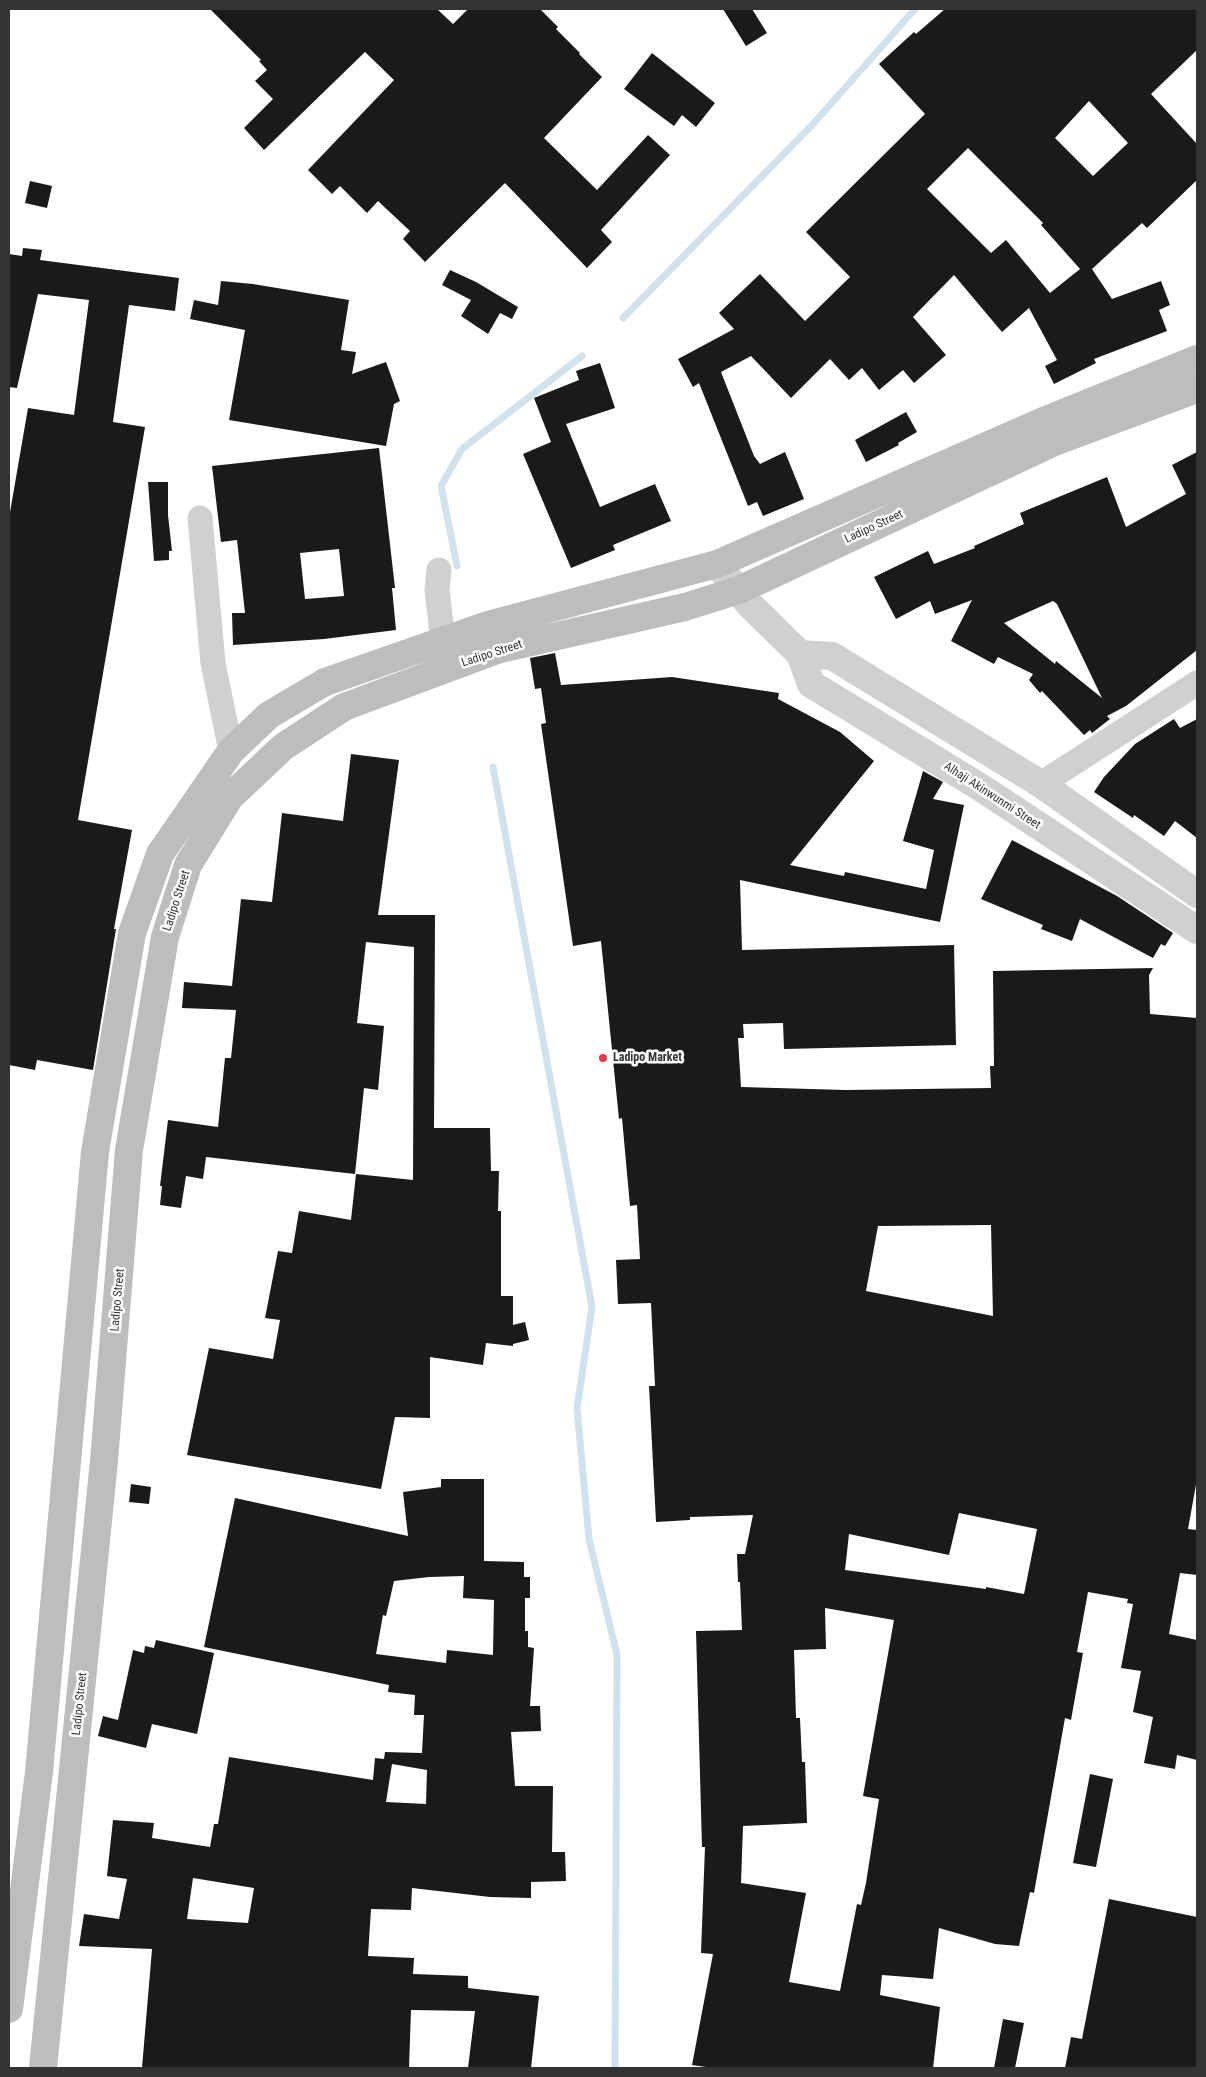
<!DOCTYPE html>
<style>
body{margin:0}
#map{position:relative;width:1206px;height:2077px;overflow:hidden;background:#fff;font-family:"Roboto Condensed",sans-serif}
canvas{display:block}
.frame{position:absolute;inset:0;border:10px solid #333;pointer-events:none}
</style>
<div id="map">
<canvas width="1206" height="2077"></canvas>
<div class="frame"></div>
</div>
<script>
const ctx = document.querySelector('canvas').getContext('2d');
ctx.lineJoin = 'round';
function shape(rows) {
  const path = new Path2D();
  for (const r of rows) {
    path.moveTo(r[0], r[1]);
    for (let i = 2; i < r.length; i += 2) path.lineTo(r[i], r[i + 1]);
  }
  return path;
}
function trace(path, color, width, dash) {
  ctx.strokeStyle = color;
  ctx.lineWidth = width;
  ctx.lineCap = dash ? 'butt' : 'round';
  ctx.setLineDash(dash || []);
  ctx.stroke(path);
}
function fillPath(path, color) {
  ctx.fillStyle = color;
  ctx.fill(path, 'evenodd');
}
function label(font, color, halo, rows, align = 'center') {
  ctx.font = font + ' "Roboto Condensed",sans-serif';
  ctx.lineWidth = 5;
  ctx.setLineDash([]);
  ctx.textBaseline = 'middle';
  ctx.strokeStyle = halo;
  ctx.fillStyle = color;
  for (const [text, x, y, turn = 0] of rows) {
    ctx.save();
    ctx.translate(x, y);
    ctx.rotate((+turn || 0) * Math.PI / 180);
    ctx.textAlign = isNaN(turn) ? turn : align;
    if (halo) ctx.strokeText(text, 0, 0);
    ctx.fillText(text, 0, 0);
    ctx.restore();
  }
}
trace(shape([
 [623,318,813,124,915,9],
 [457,566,441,486,462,449,582,356],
 [493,767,592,1307,577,1408,589,1539,617,1655,615,2068]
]), '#cfe2ee', 7);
fillPath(shape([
 [210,9,437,9,453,24,468,9,540,9,558,27,556,29,580,53,579,54,602,77,544,138,597,190,648,135,670,155,601,230,612,242,587,268,505,183,425,262,403,239,410,231,378,201,367,213,340,186,332,194,308,170,394,80,365,52,264,150,244,128,273,99,255,81,267,70,259,61,261,60],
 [723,9,752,9,767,33,746,46],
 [945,9,1197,9,1197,50,1151,94,1197,144,1197,180,1147,228,1142,223,1092,269,1112,299,1161,281,1170,305,1159,310,1167,331,1094,359,1096,363,1054,384,1045,366,1057,360,1029,308,1002,332,954,275,913,317,946,355,914,383,903,370,879,390,862,368,849,380,830,359,791,398,751,356,721,372,754,456,760,464,785,452,804,499,763,516,757,502,748,506,699,383,693,387,678,359,734,329,719,313,760,274,805,321,850,277,806,232,925,114,879,64,914,32,916,34],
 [1089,101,1128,143,1093,176,1055,138],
 [968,148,1043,223,1041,225,1080,269,1050,293,1006,240,991,253,927,189],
 [652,53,715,103,696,127,682,115,674,126,624,89],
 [30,181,52,186,47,208,25,203],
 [23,248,42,250,40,260,179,278,175,311,129,305,113,422,145,427,78,820,132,830,114,929,116,929,93,1070,37,1060,35,1070,9,1065,9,518,28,408,74,415,89,300,38,294,17,388,9,387,9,254,22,256],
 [450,270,476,282,518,307,512,319,500,313,488,334,461,316,471,300,442,285],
 [221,281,253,284,349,300,341,350,356,352,352,374,386,362,400,401,394,404,386,446,229,420,245,330,190,319,194,300,218,305],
 [600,363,615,408,566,424,600,507,655,484,671,521,613,545,615,550,571,568,523,454,551,442,534,398,579,380,576,371],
 [906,412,917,432,898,443,899,445,866,462,855,440],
 [379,448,395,588,392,588,396,630,324,639,233,645,232,613,245,613,237,540,221,542,212,466],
 [339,549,344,596,305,599,300,553],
 [1197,452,1197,650,1126,706,1107,716,1110,719,1092,733,1090,730,1084,735,1042,691,1040,693,1029,680,1033,674,998,657,994,664,951,641,972,600,935,614,930,601,896,619,874,577,928,551,934,564,975,548,974,546,1024,524,1020,513,1107,477,1126,527,1186,494,1172,465],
 [1053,601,1057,604,1102,698,1056,661,1055,664,1004,623],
 [148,482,168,482,168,515,172,551,169,551,169,560,154,561],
 [555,653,561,685,672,677,779,693,778,699,840,732,874,761,790,865,844,876,845,872,926,889,934,850,903,841,923,771,943,782,933,799,964,805,940,922,740,880,742,950,954,945,956,1045,784,1049,783,1023,743,1024,744,1038,738,1038,741,1087,846,1090,991,1088,990,1066,994,1066,993,971,1153,968,1149,975,1150,1014,1197,1018,1197,1479,1188,1529,1197,1530,1197,1575,1180,1573,1169,1634,1197,1640,1197,1760,1177,1755,1175,1769,1144,1763,1153,1717,1133,1712,1141,1671,1121,1668,1133,1604,1127,1603,1128,1599,1088,1592,1077,1652,1083,1653,1071,1720,1065,1718,1034,1893,1030,1892,1019,1946,995,1944,939,1928,933,1979,882,1975,880,1995,940,2007,933,2068,713,2068,692,2065,713,1954,701,1953,705,1847,702,1847,696,1631,742,1630,740,1582,738,1582,737,1554,745,1554,753,1515,690,1517,690,1520,656,1522,649,1386,655,1386,651,1303,618,1304,616,1260,640,1259,637,1205,630,1206,622,1118,619,1119,601,941,573,946,541,724,546,723,541,688,535,689,530,658],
 [991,1225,993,1316,866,1291,878,1226],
 [959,1513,1037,1529,1024,1594,986,1587,986,1589,845,1570,849,1534,949,1555],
 [825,1608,894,1620,863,1796,879,1799,866,1883,861,1905,857,1904,840,1991,789,1982,806,1893,741,1883,743,1826,807,1823,805,1762,802,1762,800,1718,796,1718,794,1650,826,1649],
 [1174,719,1180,728,1197,719,1197,838,1175,821,1164,836,1134,815,1133,818,1094,792,1104,777,1135,744],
 [351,754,399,760,378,915,435,915,434,1128,490,1128,491,1171,499,1171,498,1211,501,1211,501,1296,513,1296,513,1325,525,1322,529,1340,513,1344,513,1346,486,1343,483,1365,430,1357,430,1418,395,1417,381,1489,187,1455,209,1348,273,1359,280,1320,265,1318,278,1251,292,1253,299,1211,351,1220,356,1174,413,1180,414,947,366,942,357,1023,384,1026,378,1090,364,1088,355,1174,206,1157,203,1179,186,1176,181,1208,160,1205,162,1186,160,1186,168,1120,218,1127,225,1058,231,1058,236,1010,182,1008,184,982,232,986,241,899,272,902,282,813,343,821],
 [1012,840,1117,896,1173,933,1165,946,1161,944,1153,958,1080,919,1072,941,1041,929,1043,925,981,899],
 [441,1479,484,1479,484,1561,524,1562,524,1577,530,1577,530,1598,525,1598,525,1631,528,1631,528,1647,534,1648,530,1706,540,1706,541,1731,511,1732,515,1786,553,1786,552,1852,565,1852,566,1881,531,1882,531,1898,490,1897,412,1888,411,1910,371,1909,368,1956,414,1958,413,1974,468,1976,468,1988,539,1996,531,2068,468,2068,475,2011,411,2010,409,2068,142,2068,152,1949,79,1946,84,1914,119,1919,127,1879,107,1876,113,1820,154,1823,152,1838,210,1847,214,1824,218,1824,229,1757,373,1780,375,1758,384,1759,385,1752,422,1753,424,1715,414,1715,415,1695,388,1692,389,1685,204,1647,235,1498,408,1536,403,1492,441,1487],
 [464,1576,463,1598,494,1600,493,1655,447,1650,446,1663,376,1654,383,1615,386,1616,394,1581,429,1577],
 [392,1764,427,1770,426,1804,386,1802],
 [193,1878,254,1888,248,1923,187,1919],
 [131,1484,151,1487,149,1504,129,1502],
 [156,1640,214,1653,197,1734,152,1724,146,1748,98,1736,103,1716,118,1720,133,1650,144,1653,145,1646,154,1648],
 [1090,1774,1113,1779,1096,1867,1073,1863],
 [1109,1899,1197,1917,1197,2068,1065,2068,1071,2037,1082,2039],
 [1003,2019,1024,2023,1015,2068,994,2068]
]), '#1a1a1a');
trace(shape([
 [200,518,213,663,231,751],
 [439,570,437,590,443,641],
 [1041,784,1197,683]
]), '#d0d0d0', 25);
trace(shape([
 [717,564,749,604,800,654,811,684,980,787,1197,930],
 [800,654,832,656,1041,784,1197,894]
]), '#d0d0d0', 28);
trace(shape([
 [9,2009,39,1772,95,1152,132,933,160,854,231,751,269,715,325,682,488,625,717,564,1041,422,1197,359],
 [43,2068,104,1461,129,1150,165,937,188,865,230,797,283,747,344,707,500,649,685,607,739,590,1052,443,1197,389]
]), '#bdbdbd', 28);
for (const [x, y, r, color] of [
 [603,1058,5,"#e63946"]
]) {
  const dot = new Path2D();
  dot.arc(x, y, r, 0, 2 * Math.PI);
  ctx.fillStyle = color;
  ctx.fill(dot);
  trace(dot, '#fff', 2);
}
label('12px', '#333', '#fff', [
 ["Ladipo Street",874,527,-25],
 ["Ladipo Street",492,654,-18],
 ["Alhaji Akinwunmi Street",992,796,33],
 ["Ladipo Street",177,901,-72],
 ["Ladipo Street",118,1300,-85],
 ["Ladipo Street",80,1704,-84]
]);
label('bold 12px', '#333', '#fff', [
 ["Ladipo Market",613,1058]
], 'left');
</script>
